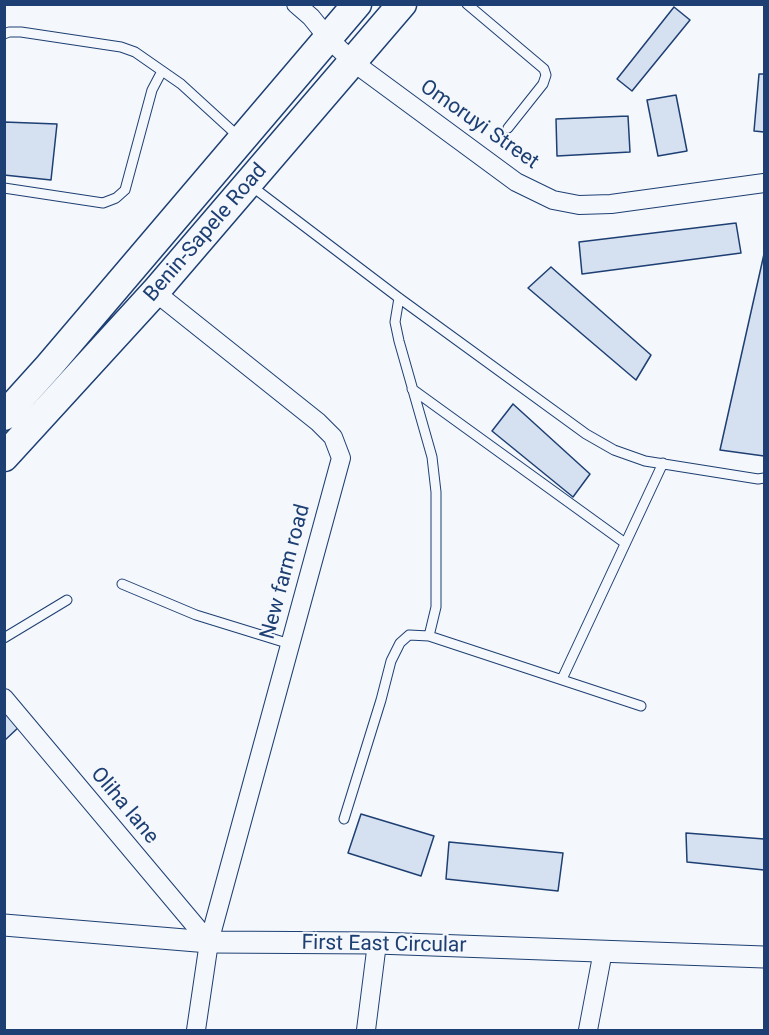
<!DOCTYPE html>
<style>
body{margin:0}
#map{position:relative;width:769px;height:1035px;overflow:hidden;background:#f4f7fb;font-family:Roboto,sans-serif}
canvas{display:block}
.frame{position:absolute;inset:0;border:6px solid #1d3f73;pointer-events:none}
</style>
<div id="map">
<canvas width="769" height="1035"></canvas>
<div class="frame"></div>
</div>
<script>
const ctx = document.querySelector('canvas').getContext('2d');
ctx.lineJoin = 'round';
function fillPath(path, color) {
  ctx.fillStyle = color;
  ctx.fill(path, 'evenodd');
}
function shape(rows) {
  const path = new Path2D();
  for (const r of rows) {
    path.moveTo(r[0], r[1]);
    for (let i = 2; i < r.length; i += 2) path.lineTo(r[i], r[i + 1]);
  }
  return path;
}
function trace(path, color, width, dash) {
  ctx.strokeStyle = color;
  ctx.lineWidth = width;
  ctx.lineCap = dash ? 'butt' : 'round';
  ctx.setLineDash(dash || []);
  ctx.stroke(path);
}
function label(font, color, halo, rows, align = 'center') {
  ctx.font = font + ' Roboto,sans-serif';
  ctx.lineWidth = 4.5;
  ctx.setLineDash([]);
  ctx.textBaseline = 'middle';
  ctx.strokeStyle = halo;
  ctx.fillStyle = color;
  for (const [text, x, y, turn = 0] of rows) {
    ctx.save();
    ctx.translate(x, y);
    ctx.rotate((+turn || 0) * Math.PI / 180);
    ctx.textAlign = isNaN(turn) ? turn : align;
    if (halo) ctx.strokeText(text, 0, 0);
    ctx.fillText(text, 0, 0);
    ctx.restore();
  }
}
const building = shape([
 [674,7,690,20,632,91,617,79,674,7],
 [759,74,764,74,764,132,754,131,759,74],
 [676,95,687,151,658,156,647,100,676,95],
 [628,116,630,152,557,156,556,119,628,116],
 [4,122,57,124,51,180,4,175,4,122],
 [736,223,741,253,582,274,579,242,736,223],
 [764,254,764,456,720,450,764,254],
 [551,267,651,355,636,380,528,288,551,267],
 [513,404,590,474,573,497,492,431,513,404],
 [4,710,20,726,4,741,4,710],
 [361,814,434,836,421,876,348,853,361,814],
 [686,833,764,839,764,870,687,862,686,833],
 [449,842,563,853,558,891,446,879,449,842]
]);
fillPath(building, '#d5e0f0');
trace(building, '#1d3f73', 1.5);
const service = shape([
 [467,4,544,69,546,75,543,84,508,128],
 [4,34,9,32,21,32,121,47,135,52,181,84,239,137],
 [250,185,399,298,586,434,614,450,645,461,758,479,764,478],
 [4,188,103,203,116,198,125,190,152,90,162,71],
 [399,298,395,322,399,341,432,457,436,492,436,607,429,636],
 [412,389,625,543],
 [122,584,196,615,290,644],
 [4,638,67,600],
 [562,679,663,463],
 [344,819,381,700,391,661,400,643,409,635,429,636,641,706]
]);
const minor = shape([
 [296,4,311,17,328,38,353,62,516,182,553,200,579,205,611,204,764,183],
 [155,292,318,422,333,437,341,458,209,942,196,1030],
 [4,698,209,942],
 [366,1030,377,943],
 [588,1030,603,951]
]);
const tertiary = shape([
 [4,925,209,942,377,943,764,957]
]);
const trunk = shape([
 [4,416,49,366,357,4],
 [4,457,155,292,402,4]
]);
trace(service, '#1d3f73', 11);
trace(minor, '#1d3f73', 20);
trace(tertiary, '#1d3f73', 23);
trace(trunk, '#1d3f73', 31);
trace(service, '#f4f7fb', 9);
trace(minor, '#f4f7fb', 18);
trace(tertiary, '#f4f7fb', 21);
trace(trunk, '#f4f7fb', 28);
label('21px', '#1d3f73', '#f4f7fb', [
 ["Omoruyi Street",479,125,35],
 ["Benin-Sapele Road",206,233,-49],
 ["New farm road",286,572,-75],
 ["Oliha lane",124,806,50],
 ["First East Circular",384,945,1]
]);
</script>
